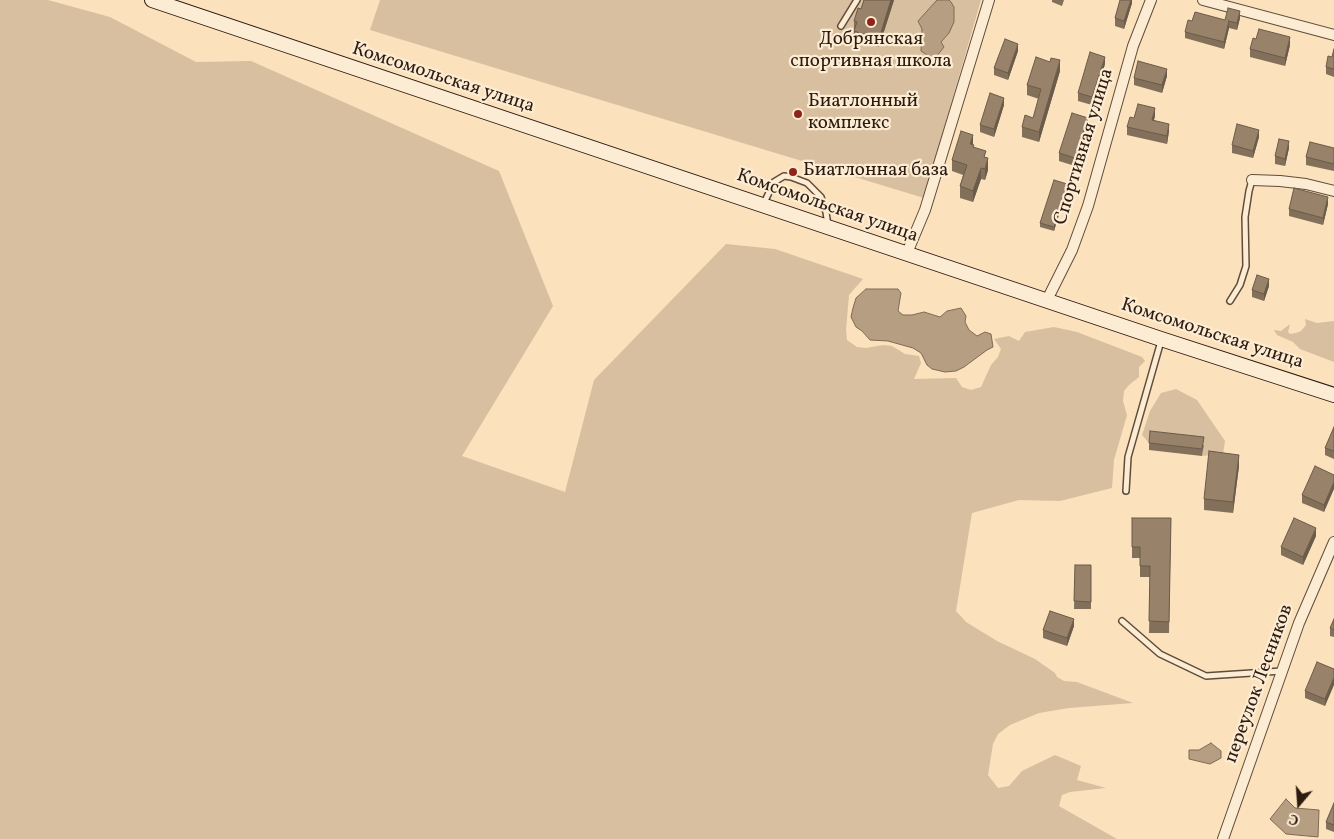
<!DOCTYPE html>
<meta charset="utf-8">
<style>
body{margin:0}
#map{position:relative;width:1334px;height:839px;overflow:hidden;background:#fbe1bc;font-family:Vollkorn,serif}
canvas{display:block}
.north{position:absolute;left:1274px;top:779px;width:50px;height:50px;-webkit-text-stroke:4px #fcecd3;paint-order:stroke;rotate:198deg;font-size:14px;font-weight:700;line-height:20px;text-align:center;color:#2d1b10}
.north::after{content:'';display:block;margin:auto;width:18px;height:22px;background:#2d1b10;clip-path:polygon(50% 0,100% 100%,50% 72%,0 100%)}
</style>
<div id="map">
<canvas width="1334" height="839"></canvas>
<div class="north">С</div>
</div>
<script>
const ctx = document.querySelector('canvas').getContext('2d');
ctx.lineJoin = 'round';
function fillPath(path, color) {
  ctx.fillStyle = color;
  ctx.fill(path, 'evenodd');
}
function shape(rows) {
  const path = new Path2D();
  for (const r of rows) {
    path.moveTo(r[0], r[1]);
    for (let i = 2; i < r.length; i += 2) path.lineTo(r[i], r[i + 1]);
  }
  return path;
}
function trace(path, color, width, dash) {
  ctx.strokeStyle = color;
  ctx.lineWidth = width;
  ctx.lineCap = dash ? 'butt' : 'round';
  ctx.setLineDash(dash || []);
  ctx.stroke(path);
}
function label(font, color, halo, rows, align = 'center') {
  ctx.font = font + ' Vollkorn,serif';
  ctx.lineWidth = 4.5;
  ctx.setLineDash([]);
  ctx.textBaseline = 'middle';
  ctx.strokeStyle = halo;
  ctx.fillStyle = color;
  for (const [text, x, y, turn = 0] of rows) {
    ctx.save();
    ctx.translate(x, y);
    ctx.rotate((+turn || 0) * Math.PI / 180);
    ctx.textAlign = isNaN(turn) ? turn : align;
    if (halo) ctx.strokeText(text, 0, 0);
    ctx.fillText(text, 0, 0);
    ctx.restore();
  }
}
fillPath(shape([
 [0,0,48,0,110,17,196,62,251,61,499,171,553,306,462,456,565,492,594,380,726,244,775,249,863,279,849,295,846,330,847,340,857,347,866,348,883,345,892,346,905,354,919,356,921,363,914,379,956,378,962,387,971,390,981,387,991,365,998,357,1001,349,994,339,1009,336,1019,341,1025,332,1054,327,1077,332,1142,357,1145,361,1139,367,1139,377,1129,385,1124,391,1123,401,1127,415,1114,460,1112,488,1060,501,1019,500,972,513,956,611,966,622,997,641,1035,659,1055,673,1057,677,1064,681,1077,682,1133,703,1069,708,1039,713,1010,725,998,734,993,744,988,775,998,788,1009,786,1022,771,1055,755,1081,766,1077,780,1106,788,1070,792,1062,795,1059,806,1117,839,0,839],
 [380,0,981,0,924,198,370,30],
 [1305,319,1317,323,1334,321,1334,362,1300,349,1293,342,1277,335,1274,330,1281,331,1290,324,1288,332,1290,334,1296,333,1301,331,1306,325],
 [1176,389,1197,400,1225,441,1223,454,1202,456,1204,445,1150,444,1142,435,1150,411,1161,393]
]), '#d8bf9f');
const water = shape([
 [937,0,949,0,951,2,954,7,954,22,949,33,941,42,944,47,936,57,932,58,921,51,922,29,918,21,937,0],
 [866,289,898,289,901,293,898,311,903,315,912,315,924,312,940,317,947,311,961,308,966,316,965,322,969,330,977,336,985,332,991,334,993,347,987,350,964,367,956,371,945,372,932,369,927,365,921,353,913,348,888,341,870,340,862,331,856,327,851,317,853,308,856,298,866,289],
 [1211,743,1221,751,1221,758,1210,764,1189,759,1189,750,1199,750,1211,743],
 [1286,799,1295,808,1319,810,1318,837,1286,834,1270,819,1286,799]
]);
fillPath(water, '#b59e82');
trace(water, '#7f6a54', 1);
const service = shape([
 [841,26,857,0],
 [763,205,774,182,784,176,791,177,807,183,821,197,826,212,828,226],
 [1230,301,1240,285,1246,266,1245,217,1249,191,1252,180],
 [1126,491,1128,457,1161,341],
 [1122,621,1160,654,1206,676,1282,671]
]);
const minor = shape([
 [1203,0,1334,35],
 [1252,180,1280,181,1306,184,1334,191],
 [907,253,925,210,989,0],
 [1047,300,1072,250,1088,206,1133,46,1151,0],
 [1223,839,1299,623,1334,542]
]);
const secondary = shape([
 [152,0,1161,339,1334,395]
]);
trace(service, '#604c3b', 8);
trace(minor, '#604c3b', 12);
trace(secondary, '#2d1b10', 16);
trace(service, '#fcecd3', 5);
trace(minor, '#fcecd3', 10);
trace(secondary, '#fcecd3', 14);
fillPath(shape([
 [864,0,894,0,879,47,854,39,854,21,861,9],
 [1052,0,1064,0,1062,6,1052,2],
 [1132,0,1132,3,1124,29,1115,26,1115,18],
 [1240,18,1237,30,1229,28,1224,49,1185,38,1185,32,1192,21,1225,20],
 [1290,45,1285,66,1250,57,1250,49],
 [1334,49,1334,77,1326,74,1326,67,1332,57],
 [1018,51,1008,80,994,75,994,68],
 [1105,64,1092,105,1078,101,1078,93],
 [1060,71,1039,142,1022,137,1022,127,1033,118,1039,99,1027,95,1027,85],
 [1167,76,1162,93,1134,85,1134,78],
 [1004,105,994,137,980,132,980,125],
 [1155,116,1154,120,1169,131,1167,144,1127,135,1127,127,1134,118],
 [1088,126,1075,166,1059,161,1059,153],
 [1259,137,1253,158,1232,153,1232,145],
 [973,145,974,147,986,158,988,170,985,180,981,179,973,202,960,198,960,186,963,175,952,171,952,160],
 [1289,148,1285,166,1275,164,1275,156],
 [1334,148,1334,171,1306,165,1306,157],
 [1067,188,1054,231,1040,227,1040,223],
 [1328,204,1323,225,1289,216,1289,209],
 [1269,286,1264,301,1252,297,1252,290],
 [1334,427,1334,459,1325,455,1325,448],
 [1149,443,1204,445,1202,456,1149,450],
 [1239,466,1233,513,1204,510,1204,499],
 [1334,475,1324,512,1302,503,1302,495],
 [1132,518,1171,518,1169,633,1149,633,1150,577,1140,577,1140,558,1132,558],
 [1316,536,1303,565,1281,555,1281,547],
 [1075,565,1091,565,1091,609,1074,609],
 [1334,619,1334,637,1330,636,1330,628],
 [1074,626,1067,646,1043,638,1043,630],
 [1334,669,1325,706,1305,698,1305,691],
 [1334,803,1334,832,1326,829,1326,822]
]), '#83705a');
fillPath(shape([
 [891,0,894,0,879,47,879,39],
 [1131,0,1132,0,1132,3,1124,29,1124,21],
 [1240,11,1240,18,1237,30,1237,23],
 [1229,21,1229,28,1224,49,1224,42],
 [1290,37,1290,45,1285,66,1285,58],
 [1018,44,1018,51,1008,80,1008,73],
 [1105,57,1105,64,1092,105,1092,97],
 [1060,60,1060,71,1039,142,1039,132],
 [1167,69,1167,76,1162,93,1162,85],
 [1004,98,1004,105,994,137,994,129],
 [1155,108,1155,116,1152,127,1152,120],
 [1088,118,1088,126,1075,166,1075,158],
 [1169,124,1169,131,1167,144,1167,136],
 [1259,130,1259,137,1253,158,1253,151],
 [973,135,973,146,970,144],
 [1289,141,1289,148,1285,166,1285,159],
 [988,158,988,170,985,180,985,169],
 [981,168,981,179,973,202,973,191],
 [1067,184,1067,188,1054,231,1054,227],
 [1328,197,1328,204,1323,225,1323,218],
 [1269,279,1269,286,1264,301,1264,294],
 [1239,455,1239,466,1233,513,1233,502],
 [1334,482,1334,489,1324,512,1324,505],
 [1316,528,1316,536,1303,565,1303,557],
 [1074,619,1074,626,1067,646,1067,638],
 [1334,677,1334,685,1325,706,1325,699]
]), '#6a5b4a');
const building = shape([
 [864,0,891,0,879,39,854,31,857,22,854,21,858,8,861,9,864,0],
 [1120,0,1131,0,1124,21,1115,18,1120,0],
 [1228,8,1240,11,1237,23,1228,21,1229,21,1224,42,1185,32,1188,20,1192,21,1195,12,1225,20,1228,8],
 [1259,29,1290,37,1285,58,1250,49,1253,38,1256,39,1259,29],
 [1005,39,1018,44,1008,73,994,68,1005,39],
 [1334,49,1334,69,1326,67,1328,56,1332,57,1334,49],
 [1090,52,1105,57,1092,97,1078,93,1090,52],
 [1036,57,1050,62,1051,58,1060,60,1039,132,1022,127,1025,115,1033,118,1041,89,1027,85,1036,57],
 [1138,61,1167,69,1162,85,1134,78,1138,61],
 [990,93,1004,98,994,129,980,125,990,93],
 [1138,104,1155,108,1152,120,1169,124,1167,136,1127,127,1130,117,1134,118,1138,104],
 [1072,113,1088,118,1075,158,1059,153,1072,113],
 [1237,124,1259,130,1253,151,1232,145,1237,124],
 [961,131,973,135,970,144,974,145,973,147,986,151,984,157,988,158,985,169,981,168,973,191,960,186,967,165,952,160,961,131],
 [1279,139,1289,141,1285,159,1275,156,1279,139],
 [1310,142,1334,148,1334,164,1306,157,1310,142],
 [1054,180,1067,184,1054,227,1040,223,1054,180],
 [1294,188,1328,197,1323,218,1289,209,1294,188],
 [1257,275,1269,279,1264,294,1252,290,1257,275],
 [1334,427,1334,451,1325,448,1334,427],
 [1150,431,1204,437,1202,449,1149,443,1150,431],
 [1209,451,1239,455,1233,502,1204,499,1209,451],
 [1315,466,1334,475,1334,482,1324,505,1302,495,1315,466],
 [1132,518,1171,518,1169,622,1149,621,1150,566,1140,566,1140,547,1132,547,1132,518],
 [1294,518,1316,528,1303,557,1281,547,1294,518],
 [1075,565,1091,565,1091,602,1074,601,1075,565],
 [1050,611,1074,619,1067,638,1043,630,1050,611],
 [1334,619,1334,630,1330,628,1334,619],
 [1317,662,1334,669,1334,677,1325,699,1305,691,1317,662],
 [1334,803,1334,825,1326,822,1334,803]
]);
fillPath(building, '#988269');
trace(building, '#6a5b4a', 1);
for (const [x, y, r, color] of [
 [871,22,5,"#8f2418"],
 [798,114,5,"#8f2418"],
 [793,172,5,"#8f2418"]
]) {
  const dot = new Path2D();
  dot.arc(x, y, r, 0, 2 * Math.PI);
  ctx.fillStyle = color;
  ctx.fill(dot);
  trace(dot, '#fcecd3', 2);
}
label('19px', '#2d1b10', '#fcecd3', [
 ["Добрянская",871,41,"center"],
 ["спортивная школа",871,63,"center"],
 ["Биатлонный",808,103],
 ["комплекс",808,125],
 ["Биатлонная база",803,172]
], 'left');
label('19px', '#2d1b10', '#fcecd3', [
 ["Комсомольская улица",443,79,18],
 ["Спортивная улица",1085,147,-73],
 ["Комсомольская улица",827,207,19],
 ["Комсомольская улица",1212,335,18],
 ["переулок Лесников",1260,684,-70]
]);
</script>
